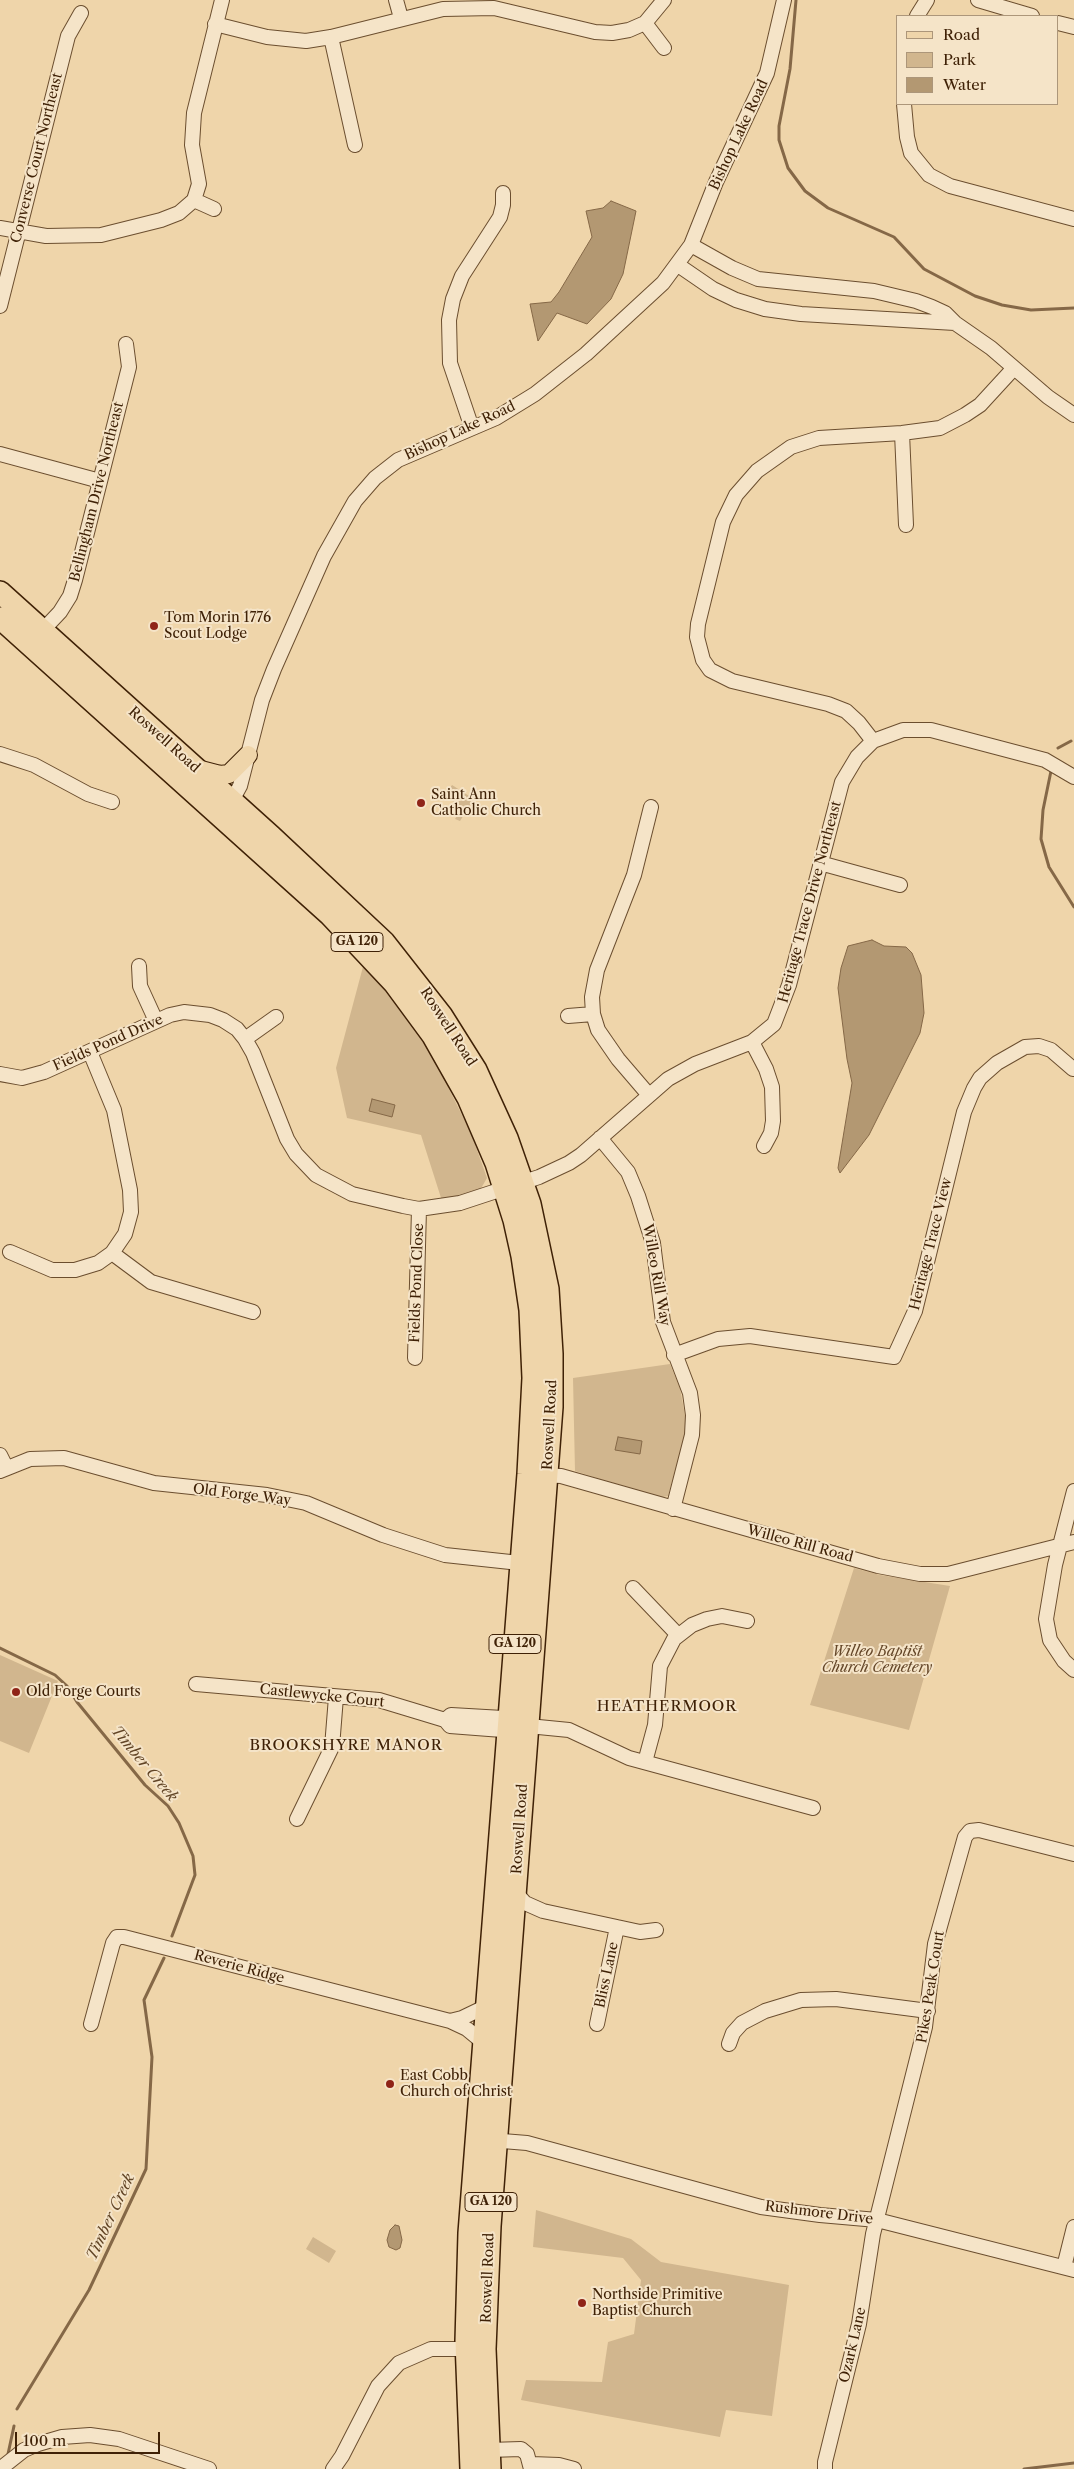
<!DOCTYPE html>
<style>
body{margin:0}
#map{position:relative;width:1074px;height:2469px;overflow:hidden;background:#efd5aa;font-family:"Libre Caslon Text",serif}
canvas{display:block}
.legend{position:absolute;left:896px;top:15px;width:162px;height:90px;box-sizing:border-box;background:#f5e4c8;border:1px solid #ac967a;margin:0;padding:6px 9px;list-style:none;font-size:15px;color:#3f2106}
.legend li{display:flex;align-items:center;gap:10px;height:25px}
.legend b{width:25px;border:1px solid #ac967a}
.scale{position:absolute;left:15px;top:2432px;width:145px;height:22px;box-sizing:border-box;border:2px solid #3f2106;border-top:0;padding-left:6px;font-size:15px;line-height:18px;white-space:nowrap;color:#3f2106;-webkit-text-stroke:4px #f5e4c8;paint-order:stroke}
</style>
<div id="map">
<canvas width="1074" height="2469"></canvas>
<ul class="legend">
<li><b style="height:6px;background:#efd5aa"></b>Road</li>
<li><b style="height:14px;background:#d1b68e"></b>Park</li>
<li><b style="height:14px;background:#b39872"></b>Water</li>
</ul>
<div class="scale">100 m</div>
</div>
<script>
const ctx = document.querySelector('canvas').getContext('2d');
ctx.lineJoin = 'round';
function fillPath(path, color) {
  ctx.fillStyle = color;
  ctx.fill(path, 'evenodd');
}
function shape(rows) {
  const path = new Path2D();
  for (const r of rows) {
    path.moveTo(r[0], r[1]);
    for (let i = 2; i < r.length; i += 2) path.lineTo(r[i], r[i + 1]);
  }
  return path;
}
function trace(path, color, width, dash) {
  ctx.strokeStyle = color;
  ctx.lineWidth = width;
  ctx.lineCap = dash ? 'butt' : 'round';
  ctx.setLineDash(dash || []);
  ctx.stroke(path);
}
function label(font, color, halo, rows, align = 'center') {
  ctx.font = font + ' "Libre Caslon Text",serif';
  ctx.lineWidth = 4;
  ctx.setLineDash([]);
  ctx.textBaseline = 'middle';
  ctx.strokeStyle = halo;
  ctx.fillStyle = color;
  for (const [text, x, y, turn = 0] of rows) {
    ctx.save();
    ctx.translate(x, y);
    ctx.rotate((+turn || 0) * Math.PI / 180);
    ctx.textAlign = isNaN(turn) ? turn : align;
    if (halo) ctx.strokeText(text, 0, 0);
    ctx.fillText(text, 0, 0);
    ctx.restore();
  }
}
fillPath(shape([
 [452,785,474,799,460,821,455,819,457,816,451,795,447,792],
 [364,963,406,1015,442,1069,449,1089,471,1133,487,1178,480,1190,442,1201,421,1135,347,1118,336,1068],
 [670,1364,680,1388,686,1421,685,1435,668,1496,658,1498,575,1471,573,1378],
 [854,1568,880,1575,950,1586,909,1730,810,1705],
 [0,1655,58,1681,29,1753,0,1741],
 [536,2210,631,2239,661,2262,789,2285,772,2416,726,2410,720,2437,521,2400,526,2380,602,2382,608,2342,634,2334,641,2280,623,2258,533,2247],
 [313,2237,336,2251,329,2263,306,2249]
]), '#d1b68e');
const water = shape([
 [611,201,636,211,623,274,611,299,587,324,557,313,538,341,530,304,551,302,559,292,592,237,586,211,603,208,611,201],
 [872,940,884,946,906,947,912,953,921,975,924,1013,920,1033,869,1135,840,1173,838,1168,852,1083,847,1059,838,988,841,968,848,946,872,940],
 [372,1099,395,1105,392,1117,369,1111,372,1099],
 [618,1437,642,1441,640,1454,615,1450,618,1437],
 [395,2225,399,2226,402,2240,400,2248,396,2250,389,2247,387,2240,390,2230,395,2225]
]);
fillPath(water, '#b39872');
trace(water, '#856847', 1);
trace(shape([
 [796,0,790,69,779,126,779,140,788,168,805,191,828,208,894,237,924,269,975,296,1002,305,1031,310,1074,308],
 [1058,748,1071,741],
 [1051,771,1043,810,1041,839,1049,867,1074,907],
 [0,1648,55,1675,67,1686,77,1702,145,1785,168,1806,179,1823,193,1856,195,1875,172,1936],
 [17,2409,89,2290,146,2169,152,2057,144,2000,164,1958],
 [8,2454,14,2426],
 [1024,2469,1074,2463]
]), '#856847', 3);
const minor = shape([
 [396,0,401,18],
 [978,0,1032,16],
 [917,16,927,0],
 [645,23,664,48],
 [1058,23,1074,27],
 [215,24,267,37,306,41,331,37,443,9,494,8,595,32,612,33,629,30,645,23,664,0],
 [331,37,355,145],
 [904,104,907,137,911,153,929,175,950,186,1074,219],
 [194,200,214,209],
 [0,228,46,236,101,235,161,220,179,213,194,200,199,184,192,145,194,113,222,0],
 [691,245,732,268,758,279,874,291,916,301,932,307,945,313,955,323,991,348,1048,397,1074,415],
 [678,265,713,289,736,300,765,309,801,314,955,323],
 [0,306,68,36,81,13],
 [472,428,450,363,449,320,453,299,462,276,500,217,503,205,503,193],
 [902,433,906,525],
 [0,454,100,481],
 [43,630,60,612,70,596,75,580,129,367,126,344],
 [873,741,859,723,846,711,828,704,732,681,710,670,703,660,697,637,698,624,723,522,736,495,757,471,791,447,819,438,902,433,940,428,965,415,980,405,1014,368],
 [0,754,34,765,88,794,112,802],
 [229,806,240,786,262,700,274,669,324,556,355,501,375,478,398,460,496,418,535,394,586,354,663,283,691,245,716,182,767,73,784,0],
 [820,863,900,885],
 [139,966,140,986,156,1021],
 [568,1016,593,1014],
 [245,1039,276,1017],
 [752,1042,766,1069,772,1087,773,1121,771,1133,764,1146],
 [0,1074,22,1078,44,1072,170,1015,184,1012,210,1015,223,1020,237,1029,245,1039,253,1053,287,1139,296,1154,316,1175,352,1194,403,1206,419,1209,460,1203,539,1177,569,1163,581,1155,668,1079,695,1064,752,1042,774,1024,789,985,842,782,857,757,873,741,903,730,931,730,1045,760,1074,777],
 [648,1094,618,1059,598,1030,593,1014,592,997,597,970,634,875,651,807],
 [600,1138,628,1172,638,1196,653,1243,663,1322,690,1393,693,1415,692,1435,673,1509],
 [10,1252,52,1270,75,1270,98,1263,112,1253,125,1234,131,1212,130,1190,114,1110,90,1052],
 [112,1253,151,1282,253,1312],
 [674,1355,718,1339,750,1336,894,1357,915,1311,964,1112,974,1088,980,1078,997,1063,1025,1047,1039,1046,1051,1050,1073,1069],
 [415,1358,419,1209],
 [0,1455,6,1467],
 [0,1471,30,1459,64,1458,154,1483,267,1495,306,1503,383,1535,445,1555,529,1564],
 [539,1475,561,1476,878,1566,920,1574,948,1574,1074,1542],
 [1074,1491,1055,1565,1046,1619,1050,1640,1064,1661,1074,1670],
 [633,1588,678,1635],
 [196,1684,379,1700,445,1720],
 [445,1720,451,1715,503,1718,508,1724,569,1730,629,1758,813,1808],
 [445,1720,450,1726,489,1729,503,1730,508,1724],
 [645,1762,655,1725,660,1666,674,1639,692,1625,707,1619,722,1616,747,1621],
 [297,1819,332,1747,336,1697],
 [515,1892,525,1903,543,1911,640,1932,656,1930],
 [450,2021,462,2018,487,2006],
 [91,2024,113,1943,117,1937,124,1937,450,2021,467,2029,484,2043],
 [597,2024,617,1927],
 [729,2044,733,2033,742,2023,765,2011,801,2000,836,1999,928,2011],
 [490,2140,527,2143,761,2207,820,2215,877,2220,1074,2270],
 [1064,2267,1074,2227],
 [489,2450,521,2449,527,2454,531,2469],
 [531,2464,559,2465,574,2469],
 [0,2469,24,2450,38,2444,62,2437,90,2435,119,2439,209,2469],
 [333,2469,342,2456,378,2386,399,2363,431,2349,474,2349],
 [825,2469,825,2462,859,2324,873,2234,925,2027,935,1944,965,1837,970,1831,979,1830,1074,1854]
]);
const major = shape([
 [197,769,220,775,229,774,248,755]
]);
const highway = shape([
 [0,592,271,836,384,942,442,1016,476,1070,507,1138,530,1204,548,1289,552,1354,552,1407,490,2226,485,2349,490,2469],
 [0,618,330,915,394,983,433,1036,468,1098,496,1163,514,1220,522,1256,530,1310,533,1378,528,1474,469,2233,466,2341,471,2469]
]);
trace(minor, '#6b4e2f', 16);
trace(major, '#3f2106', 20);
trace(highway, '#3f2106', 24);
trace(minor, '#f5e4c8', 14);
trace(major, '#efd5aa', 18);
trace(highway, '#efd5aa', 21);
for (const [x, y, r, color] of [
 [154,626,5,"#8f2418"],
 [421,803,5,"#8f2418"],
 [16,1692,5,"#8f2418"],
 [390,2084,5,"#8f2418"],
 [582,2303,5,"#8f2418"]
]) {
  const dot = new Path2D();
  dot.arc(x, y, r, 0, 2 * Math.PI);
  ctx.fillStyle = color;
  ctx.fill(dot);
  trace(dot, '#f5e4c8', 2);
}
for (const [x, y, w] of [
 [357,942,52],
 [515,1644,52],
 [491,2202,52]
]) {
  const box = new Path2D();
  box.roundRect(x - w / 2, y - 9.5, w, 19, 4);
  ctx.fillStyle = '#f5e4c8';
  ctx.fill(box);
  trace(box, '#3f2106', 1);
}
label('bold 12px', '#3f2106', null, [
 ["GA 120",357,942],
 ["GA 120",515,1644],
 ["GA 120",491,2202]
]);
label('14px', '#3f2106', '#f5e4c8', [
 ["Bishop Lake Road",739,135,-65],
 ["Converse Court Northeast",37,158,-76],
 ["Bishop Lake Road",460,431,-25],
 ["Bellingham Drive Northeast",97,492,-76],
 ["Roswell Road",164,740,42],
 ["Heritage Trace Drive Northeast",810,902,-75],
 ["Roswell Road",448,1027,57],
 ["Fields Pond Drive",108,1043,-24],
 ["Heritage Trace View",931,1244,-76],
 ["Willeo Rill Way",656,1275,80],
 ["Fields Pond Close",417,1283,-88],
 ["Roswell Road",550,1425,-87],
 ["Old Forge Way",242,1495,7],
 ["Willeo Rill Road",800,1544,15],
 ["Castlewycke Court",322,1696,6],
 ["Roswell Road",520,1829,-86],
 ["Reverie Ridge",239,1967,15],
 ["Bliss Lane",607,1975,-78],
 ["Pikes Peak Court",931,1987,-81],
 ["Rushmore Drive",819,2213,7],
 ["Roswell Road",488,2278,-88],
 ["Ozark Lane",853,2345,-77]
]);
label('14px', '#3f2106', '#f5e4c8', [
 ["Tom Morin 1776",164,618],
 ["Scout Lodge",164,634],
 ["Saint Ann",431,795],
 ["Catholic Church",431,811],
 ["Old Forge Courts",26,1692],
 ["East Cobb",400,2076],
 ["Church of Christ",400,2092],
 ["Northside Primitive",592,2295],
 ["Baptist Church",592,2311]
], 'left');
label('italic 14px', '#644628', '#f5e4c8', [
 ["Willeo Baptist",877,1652],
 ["Church Cemetery",877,1668]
]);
ctx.letterSpacing = '1px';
label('15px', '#3f2106', '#f5e4c8', [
 ["HEATHERMOOR",667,1707],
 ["BROOKSHYRE MANOR",346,1746]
]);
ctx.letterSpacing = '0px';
label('italic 15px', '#624526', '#f5e4c8', [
 ["Timber Creek",144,1764,50],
 ["Timber Creek",111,2217,-65]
]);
</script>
